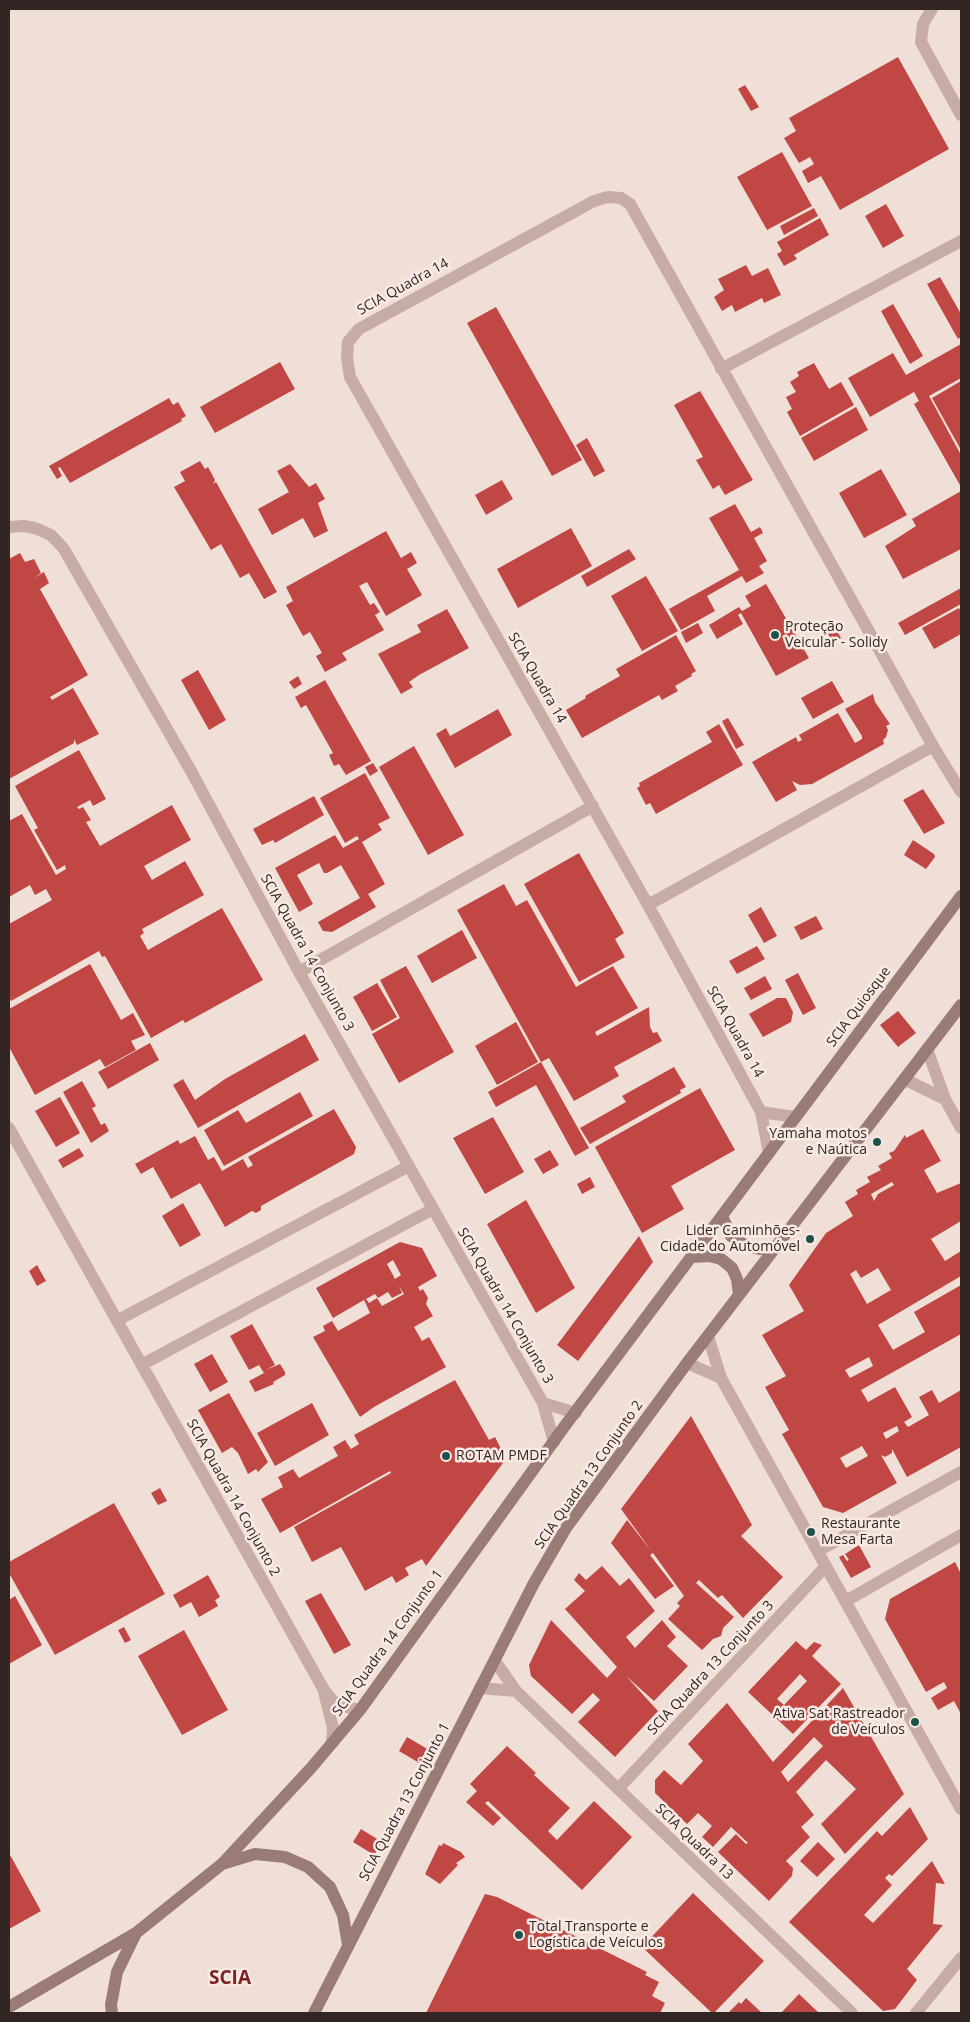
<!DOCTYPE html>
<meta charset="utf-8">
<style>
body{margin:0}
#map{position:relative;width:970px;height:2022px;overflow:hidden;background:#efdfd7;font-family:"Open Sans",sans-serif}
canvas{display:block}
.frame{position:absolute;inset:0;border:10px solid #322625;pointer-events:none}
</style>
<div id="map">
<canvas width="970" height="2022"></canvas>
<div class="frame"></div>
</div>
<script>
const ctx = document.querySelector('canvas').getContext('2d');
ctx.lineJoin = 'round';
function fillPath(path, color) {
  ctx.fillStyle = color;
  ctx.fill(path, 'evenodd');
}
function shape(rows) {
  const path = new Path2D();
  for (const r of rows) {
    path.moveTo(r[0], r[1]);
    for (let i = 2; i < r.length; i += 2) path.lineTo(r[i], r[i + 1]);
  }
  return path;
}
function trace(path, color, width, dash) {
  ctx.strokeStyle = color;
  ctx.lineWidth = width;
  ctx.lineCap = dash ? 'butt' : 'round';
  ctx.setLineDash(dash || []);
  ctx.stroke(path);
}
function label(font, color, halo, rows, align = 'center') {
  ctx.font = font + ' "Open Sans",sans-serif';
  ctx.lineWidth = 5;
  ctx.setLineDash([]);
  ctx.textBaseline = 'middle';
  ctx.strokeStyle = halo;
  ctx.fillStyle = color;
  for (const [text, x, y, turn = 0] of rows) {
    ctx.save();
    ctx.translate(x, y);
    ctx.rotate((+turn || 0) * Math.PI / 180);
    ctx.textAlign = isNaN(turn) ? turn : align;
    if (halo) ctx.strokeText(text, 0, 0);
    ctx.fillText(text, 0, 0);
    ctx.restore();
  }
}
fillPath(shape([
 [898,57,949,149,840,210,821,176,808,183,802,171,814,164,810,157,799,163,784,138,796,131,789,118],
 [745,85,759,107,751,111,738,89],
 [782,152,812,206,767,230,737,177],
 [886,204,904,236,883,248,865,216],
 [814,208,818,216,784,235,780,226],
 [820,218,829,235,794,255,797,259,784,266,777,254,782,251,777,242],
 [746,265,752,276,768,268,781,295,764,303,762,298,735,312,732,305,722,311,714,297,724,290,718,279],
 [940,277,961,314,961,337,958,339,927,284],
 [893,304,923,356,910,364,881,311],
 [496,307,582,460,552,476,467,323],
 [961,344,961,378,929,396,961,455,961,487,914,404,919,401,914,392,870,417,848,378,893,353,906,375],
 [280,362,295,389,215,433,200,407],
 [814,363,829,389,841,382,854,405,800,436,787,412,792,409,786,397,796,392,790,382,799,376,797,372],
 [961,381,961,450,932,398],
 [700,391,753,480,725,495,719,485,713,489,696,460,703,457,674,405],
 [169,398,173,405,178,402,186,416,181,419,182,421,70,483,60,467,58,468,62,476,57,479,49,466],
 [856,407,868,430,814,461,801,438],
 [587,438,605,471,594,477,576,445],
 [200,461,205,469,208,467,215,480,213,484,216,482,277,592,264,599,249,573,240,578,221,544,211,550,174,487,185,481,180,472],
 [290,464,309,487,316,483,325,499,318,503,328,531,314,538,303,518,272,535,258,509,289,492,277,471],
 [881,469,907,515,864,538,839,493],
 [502,480,513,499,486,515,475,495],
 [961,491,961,549,903,579,885,546,916,526,912,519],
 [735,504,751,532,760,527,763,533,754,538,767,561,759,566,764,573,746,583,742,576,707,596,715,611,681,630,669,609,739,570,709,518],
 [571,528,592,566,518,608,497,569],
 [386,531,401,558,411,552,417,563,407,569,422,595,386,616,367,582,359,586,370,605,374,603,380,612,375,615,384,630,342,653,347,660,325,672,316,656,322,653,310,632,303,636,286,605,293,601,286,587],
 [629,549,636,559,587,587,581,576],
 [20,553,25,562,34,559,41,573,34,578,44,572,49,583,40,589,88,675,50,697,52,700,73,688,99,734,77,745,74,739,74,743,9,779,9,559],
 [646,576,678,631,642,651,611,596],
 [766,584,809,658,776,676,741,613,738,615,743,624,717,639,709,625,739,607,742,611,751,606,745,596],
 [961,588,961,604,905,635,898,623],
 [959,608,961,612,961,634,934,649,922,628],
 [447,609,469,648,419,675,409,682,413,687,401,694,378,654,421,632,417,625],
 [698,623,703,633,686,643,681,632],
 [836,629,841,638,833,642,828,634],
 [676,635,696,671,691,674,692,676,675,686,678,691,662,700,659,695,582,738,566,710,586,698,585,696,620,676,616,669],
 [198,670,226,720,209,730,181,680],
 [298,676,302,684,294,689,289,682],
 [325,680,371,761,346,775,339,764,334,766,329,755,333,753,306,705,301,708,295,697],
 [832,681,844,702,813,719,801,698],
 [873,694,875,702,890,724,886,726,888,730,886,737,883,740,884,744,812,784,800,785,792,781,797,790,776,802,752,762,796,737,798,742,802,740,799,735,838,713,855,743,862,739,862,736,845,709],
 [498,709,512,735,455,768,436,734,446,728,450,736],
 [728,718,744,745,736,749,722,721],
 [719,724,743,765,656,814,650,803,646,805,637,788,640,786,639,783,712,742,706,732],
 [414,746,464,835,428,855,379,767],
 [79,750,106,799,93,806,90,800,77,807,79,809,83,807,91,820,86,822,100,846,172,805,191,840,144,866,152,880,185,861,204,895,142,929,144,933,140,936,148,950,222,908,263,980,185,1023,183,1020,151,1038,105,956,102,957,99,951,11,1001,9,997,9,924,52,900,46,889,35,895,30,885,9,897,9,821,22,814,56,875,66,869,65,865,57,870,34,830,38,828,15,786],
 [373,763,378,771,370,776,365,767],
 [365,773,390,818,378,824,382,830,362,842,385,884,368,894,376,907,332,932,323,931,318,922,360,898,341,865,327,873,324,873,319,863,297,875,313,904,299,912,275,868,335,835,343,848,359,839,357,836,345,843,320,798],
 [923,789,945,823,924,834,903,800],
 [314,796,324,815,275,843,273,840,262,845,253,829],
 [913,840,934,854,935,857,926,869,904,855],
 [579,853,624,933,615,939,625,957,579,982,524,884],
 [504,884,516,906,527,900,576,987,613,966,638,1008,595,1032,597,1036,649,1007,650,1027,653,1033,657,1032,662,1041,614,1067,619,1076,574,1101,549,1058,541,1062,457,910],
 [761,907,777,936,764,943,748,915],
 [816,916,823,929,801,940,794,927],
 [462,930,477,958,432,983,417,956],
 [757,946,765,959,737,974,729,961],
 [90,964,121,1020,133,1013,145,1035,131,1041,136,1050,105,1067,100,1059,35,1095,9,1047,9,1009],
 [406,966,454,1052,399,1083,372,1034,400,1018,380,980],
 [798,973,816,1008,803,1015,785,980],
 [765,976,772,989,751,1000,744,988],
 [377,983,397,1017,372,1031,353,997],
 [777,998,786,998,793,1012,791,1022,763,1037,749,1014],
 [898,1011,916,1033,898,1047,880,1025],
 [516,1022,538,1062,497,1085,475,1046],
 [305,1034,319,1060,198,1128,173,1085,183,1079,195,1100,225,1079],
 [150,1043,159,1060,108,1089,98,1072],
 [541,1062,589,1148,575,1156,536,1085,496,1107,488,1092],
 [674,1067,686,1087,680,1090,681,1093,590,1144,580,1128,626,1102,622,1096],
 [82,1081,96,1106,92,1108,101,1125,105,1123,109,1131,91,1143,63,1092],
 [700,1088,735,1150,671,1186,684,1209,642,1233,595,1147],
 [300,1092,313,1116,224,1166,204,1130,238,1110,246,1123],
 [60,1097,80,1133,56,1147,35,1111],
 [334,1109,356,1147,354,1154,261,1206,261,1210,256,1213,252,1211,225,1227,200,1183,171,1199,153,1167,141,1174,135,1164,178,1140,180,1144,195,1136,208,1160,214,1157,222,1171,243,1159,248,1168,253,1165,248,1157],
 [493,1117,524,1172,485,1194,453,1138],
 [923,1129,941,1161,924,1170,937,1193,961,1183,961,1221,931,1239,945,1261,961,1251,961,1276,878,1325,893,1350,925,1332,914,1312,961,1285,961,1334,861,1390,868,1402,895,1387,912,1417,904,1422,908,1427,929,1415,919,1397,932,1390,939,1403,961,1390,961,1447,907,1477,892,1449,892,1453,885,1457,881,1455,897,1483,843,1513,823,1507,782,1434,789,1430,765,1387,786,1376,762,1335,804,1311,789,1285,826,1233,853,1216,845,1202,858,1194,856,1190,870,1182,867,1177,881,1170,878,1166,892,1158,889,1153,894,1151,905,1135,906,1138],
 [892,1182,894,1185,878,1194,874,1201,871,1194],
 [878,1268,891,1290,867,1304,850,1274,856,1270,861,1278],
 [869,1357,873,1366,850,1378,845,1370],
 [897,1426,899,1431,886,1439,883,1433],
 [862,1446,868,1456,846,1468,840,1458],
 [79,1148,84,1156,63,1168,58,1160],
 [550,1150,559,1165,543,1174,534,1159],
 [590,1177,595,1187,582,1194,577,1184],
 [526,1200,575,1288,536,1313,487,1224],
 [183,1203,201,1235,180,1247,162,1216],
 [639,1236,653,1262,578,1361,557,1345],
 [400,1242,422,1248,437,1276,418,1287,420,1291,423,1289,428,1298,426,1304,433,1316,414,1327,422,1341,429,1337,446,1367,374,1407,360,1417,313,1337,325,1331,323,1326,332,1321,338,1331,370,1313,364,1300,333,1318,316,1288],
 [393,1260,401,1275,395,1279,387,1264],
 [399,1286,404,1294,382,1306,377,1298,369,1303,366,1299,375,1294,378,1298,388,1292,392,1298,402,1293],
 [37,1265,46,1281,37,1286,29,1271],
 [252,1324,275,1365,266,1370,280,1364,285,1372,285,1375,273,1382,274,1384,255,1392,249,1381,264,1373,259,1365,249,1370,230,1336],
 [212,1354,228,1382,210,1392,194,1364],
 [455,1380,489,1440,495,1437,504,1455,500,1457,503,1463,426,1566,422,1559,405,1568,409,1575,396,1583,392,1576,365,1591,341,1547,312,1562,294,1527,391,1473,390,1471,280,1533,261,1499,283,1487,278,1477,293,1469,299,1478,338,1456,333,1447,345,1440,351,1449,359,1444,354,1435],
 [229,1393,268,1462,258,1472,256,1469,248,1474,238,1453,232,1447,222,1453,198,1410],
 [312,1403,329,1435,275,1466,257,1433],
 [691,1416,752,1525,741,1536,783,1577,743,1618,722,1595,718,1598,699,1580,696,1583,734,1617,723,1628,721,1636,713,1639,702,1650,668,1619,680,1606,677,1603,684,1596,653,1553,650,1555,674,1586,655,1599,611,1543,627,1520,652,1552,621,1509],
 [160,1488,167,1501,158,1505,151,1493],
 [114,1503,165,1594,55,1655,9,1573,9,1562],
 [859,1545,871,1567,851,1578,839,1557,843,1555,847,1561,849,1560,845,1554],
 [955,1562,961,1574,961,1714,954,1701,938,1710,931,1698,947,1688,944,1682,926,1692,885,1619,890,1599],
 [602,1566,620,1586,629,1578,655,1611,626,1637,635,1648,662,1620,676,1637,667,1646,688,1666,654,1701,626,1676,658,1711,615,1757,578,1722,600,1700,593,1693,572,1714,531,1676,529,1665,551,1620,607,1678,617,1667,565,1609,585,1591,574,1580,579,1573,586,1580],
 [208,1575,220,1597,215,1600,218,1606,199,1617,191,1602,180,1608,173,1595],
 [321,1593,351,1645,334,1654,305,1601],
 [15,1596,42,1645,9,1664,9,1600],
 [124,1627,131,1640,125,1643,118,1630],
 [184,1630,228,1710,182,1735,138,1656],
 [796,1641,806,1650,814,1642,822,1645,812,1656,841,1684,793,1734,748,1692],
 [800,1674,807,1681,784,1705,777,1699],
 [843,1688,904,1794,845,1854,821,1824,856,1789,826,1760,796,1792,814,1815,801,1827,810,1837,786,1861,793,1868,792,1876,769,1901,718,1852,736,1834,746,1844,748,1843,731,1827,713,1847,702,1837,712,1826,698,1813,687,1824,655,1793,655,1780,664,1770,681,1785,703,1761,688,1744,727,1703,773,1762],
 [814,1737,823,1746,788,1782,781,1772],
 [407,1737,429,1750,421,1764,399,1751],
 [507,1746,536,1773,534,1775,570,1808,548,1831,557,1840,594,1801,632,1837,582,1890,488,1801,485,1803,501,1818,493,1826,466,1802,477,1791,470,1784],
 [910,1807,928,1839,892,1876,889,1874,885,1878,892,1885,864,1915,873,1923,932,1861,945,1884,936,1883,933,1924,943,1925,907,1969,917,1980,895,2009,883,2011,789,1922,877,1831,882,1836],
 [361,1829,382,1842,374,1855,353,1842],
 [818,1842,835,1859,817,1877,800,1861],
 [443,1843,461,1852,465,1857,456,1863,458,1865,440,1884,425,1874,439,1845,442,1846],
 [9,1853,41,1911,9,1929],
 [693,1893,764,1961,714,2013,712,2013,642,1947],
 [485,1894,497,1897,647,1972,645,1975,659,1982,652,1996,665,2003,660,2013,426,2013],
 [799,1994,819,2013,781,2013],
 [746,1998,762,2013,728,2013,739,2002,741,2004]
]), '#c04744');
trace(shape([
 [932,9,923,24,921,42,961,115],
 [721,369,961,241],
 [9,527,24,526,35,528,51,535,64,549,191,771,299,972,543,1403,554,1442],
 [648,905,933,746],
 [299,972,593,806],
 [927,1049,945,1099,961,1128],
 [904,1079,945,1099],
 [761,1112,795,1117],
 [9,1128,324,1690,333,1701,342,1706,360,1710],
 [769,1153,761,1112,648,905,350,377,347,358,348,342,359,329,594,201,608,197,621,198,630,204,933,746,961,792],
 [118,1320,409,1166],
 [708,1336,721,1378,961,1809],
 [687,1363,721,1378],
 [143,1364,433,1209],
 [543,1403,576,1413],
 [818,1551,961,1472],
 [846,1601,961,1535],
 [495,1661,516,1691,852,2013],
 [480,1688,516,1691],
 [324,1692,333,1728,332,1743],
 [618,1789,826,1566],
 [916,2013,961,1958]
]), '#c6aca4', 12);
trace(shape([
 [722,1216,731,1236,745,1245,759,1249,774,1248],
 [691,1257,709,1256,721,1259,732,1268,737,1279,739,1295],
 [222,1864,311,1768,360,1710,564,1427,961,896],
 [9,2007,136,1933],
 [112,2013,111,2005,117,1972,136,1933,222,1864,255,1854,285,1857,308,1867,330,1887,343,1915,348,1945],
 [314,2013,534,1583,566,1528,687,1363,961,1005]
]), '#9a7b76', 12);
for (const [x, y, r, color] of [
 [775,635,5,"#1d5149"],
 [877,1142,5,"#1d5149"],
 [810,1239,5,"#1d5149"],
 [446,1456,5,"#1d5149"],
 [811,1532,5,"#1d5149"],
 [915,1722,5,"#1d5149"],
 [519,1935,5,"#1d5149"]
]) {
  const dot = new Path2D();
  dot.arc(x, y, r, 0, 2 * Math.PI);
  ctx.fillStyle = color;
  ctx.fill(dot);
  trace(dot, '#f8e9e3', 2);
}
label('14px', '#322625', '#f8e9e3', [
 ["SCIA Quadra 14",403,287,-29],
 ["SCIA Quadra 14",537,678,60],
 ["SCIA Quadra 14 Conjunto 3",307,953,61],
 ["SCIA Quiosque",859,1007,-53],
 ["SCIA Quadra 14",735,1032,61],
 ["SCIA Quadra 14 Conjunto 3",505,1306,60],
 ["SCIA Quadra 13 Conjunto 2",589,1475,-55],
 ["SCIA Quadra 14 Conjunto 2",233,1498,61],
 ["SCIA Quadra 14 Conjunto 1",388,1643,-54],
 ["SCIA Quadra 13 Conjunto 3",711,1668,-47],
 ["SCIA Quadra 13 Conjunto 1",405,1802,-62],
 ["SCIA Quadra 13",694,1842,44]
]);
label('14px', '#322625', '#f8e9e3', [
 ["Proteção",785,627],
 ["Veicular - Solidy",785,643],
 ["Yamaha motos",867,1134,"right"],
 ["e Naútica",867,1150,"right"],
 ["Lider Caminhões-",800,1231,"right"],
 ["Cidade do Automóvel",800,1247,"right"],
 ["ROTAM PMDF",456,1456],
 ["Restaurante",821,1524],
 ["Mesa Farta",821,1540],
 ["Ativa Sat Rastreador",905,1714,"right"],
 ["de Veículos",905,1730,"right"],
 ["Total Transporte e",529,1927],
 ["Logística de Veículos",529,1943]
], 'left');
label('bold 19px', '#7d2422', '#f8e9e3', [
 ["SCIA",230,1979]
]);
</script>
